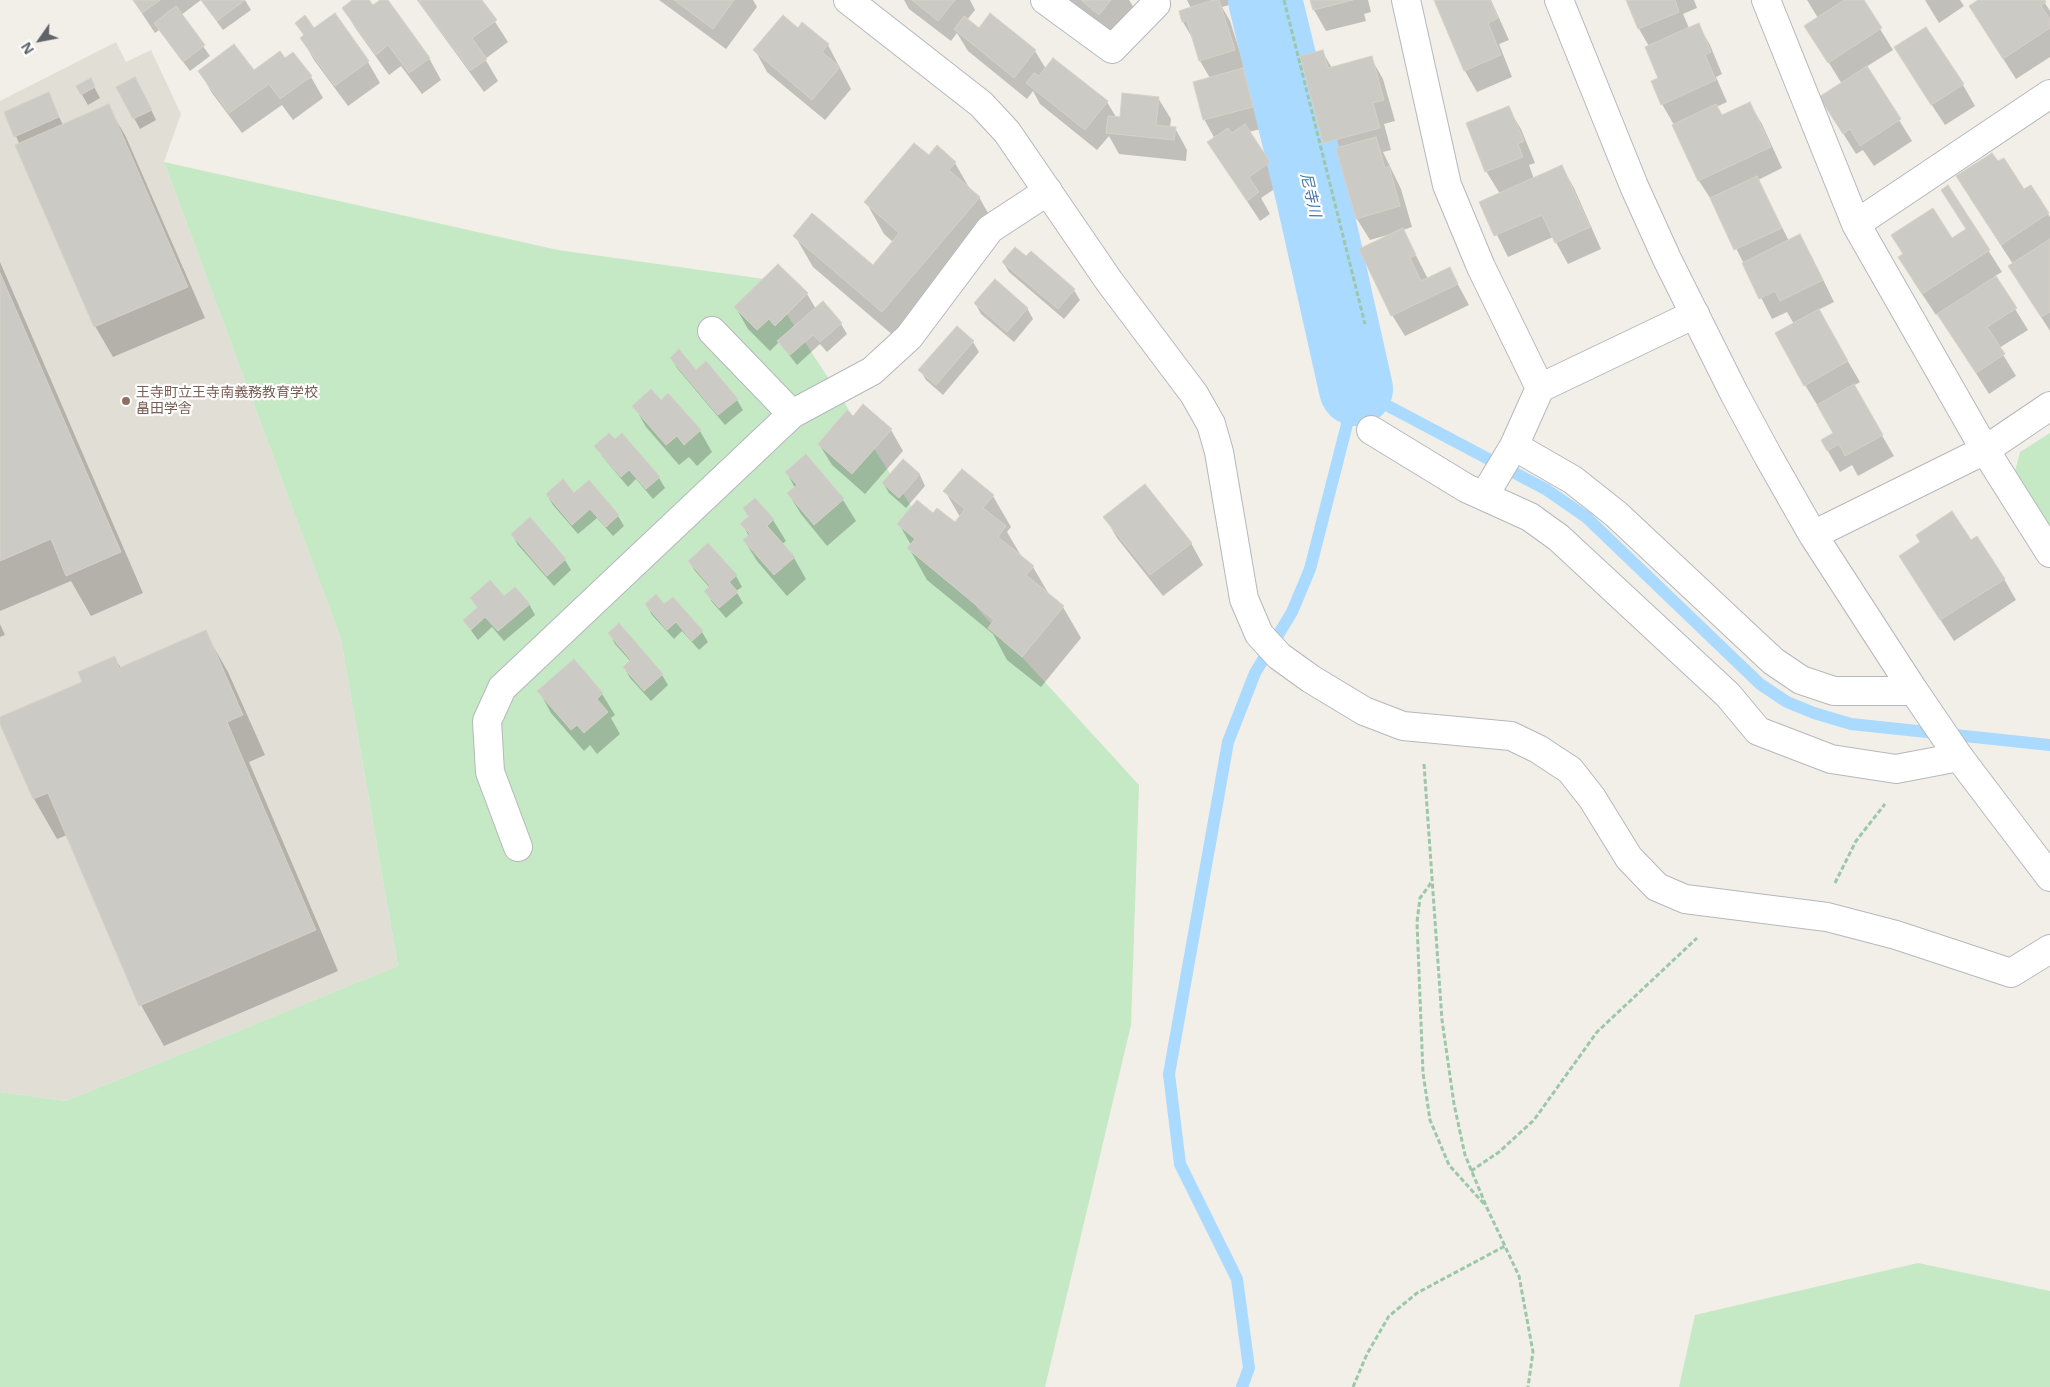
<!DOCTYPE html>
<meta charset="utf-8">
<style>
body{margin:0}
#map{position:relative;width:2050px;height:1387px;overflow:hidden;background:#f1efe8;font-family:"Open Sans",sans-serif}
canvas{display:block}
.north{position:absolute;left:15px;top:15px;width:50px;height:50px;-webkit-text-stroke:4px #fff;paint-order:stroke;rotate:237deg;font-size:14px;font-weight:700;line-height:20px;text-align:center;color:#5f6368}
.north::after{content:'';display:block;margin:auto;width:18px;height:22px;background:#5f6368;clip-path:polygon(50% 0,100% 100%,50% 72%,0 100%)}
</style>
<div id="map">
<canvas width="2050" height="1387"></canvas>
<div class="north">N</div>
</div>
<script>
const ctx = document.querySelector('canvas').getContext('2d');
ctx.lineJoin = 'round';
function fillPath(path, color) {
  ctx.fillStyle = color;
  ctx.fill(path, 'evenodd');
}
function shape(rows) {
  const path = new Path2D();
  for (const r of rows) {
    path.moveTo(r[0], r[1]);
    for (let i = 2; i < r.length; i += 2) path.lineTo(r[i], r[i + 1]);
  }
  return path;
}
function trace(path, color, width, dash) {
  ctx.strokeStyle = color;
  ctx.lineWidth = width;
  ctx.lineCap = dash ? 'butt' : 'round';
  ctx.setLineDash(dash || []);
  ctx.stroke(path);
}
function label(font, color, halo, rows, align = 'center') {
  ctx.font = font + ' "Open Sans","Noto Sans JP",sans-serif';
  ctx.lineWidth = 4.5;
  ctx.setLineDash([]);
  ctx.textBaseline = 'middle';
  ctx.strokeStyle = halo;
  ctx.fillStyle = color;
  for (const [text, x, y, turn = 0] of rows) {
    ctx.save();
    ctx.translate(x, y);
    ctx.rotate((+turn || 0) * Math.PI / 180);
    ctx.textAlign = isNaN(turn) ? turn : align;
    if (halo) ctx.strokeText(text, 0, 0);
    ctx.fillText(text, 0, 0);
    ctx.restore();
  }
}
fillPath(shape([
 [116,42,126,62,151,50,181,114,164,162,341,639,398,966,66,1101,0,1092,0,101]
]), '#e1ded6');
fillPath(shape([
 [164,162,558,250,764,279,978,609,1139,785,1131,1025,1045,1387,0,1387,0,1092,66,1101,398,966,341,639],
 [2050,433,2050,530,2013,479,2020,452],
 [1918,1263,2050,1291,2050,1387,1679,1387,1695,1315]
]), '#c5e8c5');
fillPath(shape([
 [133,0,201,0,181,15,210,56,190,71,159,30,155,33],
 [201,0,245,0,251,10,223,30],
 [354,0,367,0,373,7,382,0,386,0,429,58,441,80,422,94,401,66,389,75,356,29,343,8],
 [417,0,481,0,508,42,485,59,498,81,484,92],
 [659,0,753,0,757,7,726,49],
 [904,0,970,0,975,10,967,20,980,30,990,15,1035,51,1046,69,1107,102,1116,117,1121,119,1158,98,1171,119,1170,128,1175,128,1187,150,1186,161,1119,154,1109,136,1097,150,1040,104,1033,91,1027,99,968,51,957,33,951,41,909,9],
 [1069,0,1129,0,1134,8,1112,35],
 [1187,0,1239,0,1240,2,1222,7,1230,21,1246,71,1244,72,1254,91,1264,128,1249,132,1282,184,1261,198,1270,214,1260,221,1209,143,1215,139,1204,119,1210,78,1200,61,1194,41,1183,22,1191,8],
 [1311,0,1368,0,1371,12,1364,14,1366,21,1326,31,1314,10],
 [1435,0,1491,0,1509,40,1499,44,1512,77,1477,92,1465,71],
 [1627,0,1694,0,1697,8,1683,14,1689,28,1698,24,1710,45,1722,74,1716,77,1727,102,1716,107,1722,116,1749,103,1762,124,1782,168,1758,180,1789,241,1800,236,1812,257,1834,302,1818,310,1860,382,1853,386,1894,456,1858,476,1852,465,1840,472,1822,441,1835,434,1805,385,1794,324,1787,312,1772,319,1712,201,1699,181,1674,125,1662,104,1660,78,1649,46,1639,29],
 [1807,0,1862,0,1893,50,1866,67,1912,141,1874,166,1863,150,1856,154,1821,98,1842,84,1806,26,1818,18],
 [1925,0,1960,0,1964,6,1939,23],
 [1981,0,2043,0,2050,11,2050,57,2016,79,1970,7],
 [334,15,368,62,380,83,348,106,314,60,302,39,304,36,297,23,314,29],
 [798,29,828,45,851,89,825,120,767,72,755,50],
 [1322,51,1332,68,1371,58,1383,79,1395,121,1384,124,1391,150,1383,152,1401,189,1412,227,1403,230,1428,279,1449,268,1469,305,1405,336,1392,315,1391,234,1370,240,1357,219,1341,163,1336,164,1324,143,1301,57],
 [285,60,311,77,323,98,293,120,282,105,242,133,212,93,200,72,253,72],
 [1908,69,1963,85,1975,106,1945,125],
 [90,79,100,98,88,105,77,86],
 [141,89,156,120,140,129,134,118],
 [48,94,63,125,108,106,126,137,205,318,113,357,95,326,16,136],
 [1508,108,1521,129,1535,163,1529,165,1534,179,1562,167,1574,188,1601,249,1568,264,1553,237,1508,257,1481,203,1500,194,1486,171],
 [929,157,955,163,971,191,979,197,997,229,901,342,813,267,795,236,873,267,893,242,884,234,866,202],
 [1997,163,2024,191,2030,186,2050,217,2050,331,2022,287,2013,264,1970,198],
 [1948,187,2002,272,1995,276,2028,330,1999,348,2016,376,1989,394,1938,313,1936,315,1912,279,1904,255,1892,235,1952,240,1967,230,1942,191],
 [1031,253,1074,290,1080,300,1064,319,1009,272,1003,262,1026,258],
 [0,262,143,593,91,616,71,581,0,611],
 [778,266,807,294,816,309,823,303,841,324,847,334,827,352,820,344,797,365,779,342,770,351,748,329,736,308],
 [975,303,1027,308,1033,319,1014,342,981,314],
 [973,342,979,352,943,395,926,380,920,370],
 [671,358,696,372,706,363,737,400,743,410,725,425,677,368],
 [661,402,700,431,712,452,697,466,689,457,679,465,646,427,634,406],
 [891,430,903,451,865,494,832,465,819,444],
 [596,446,659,478,665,488,653,499,636,479,628,487,602,456],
 [806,456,843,500,856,521,827,546,801,514,788,493,795,488,787,473],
 [903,460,920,475,925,486,906,508,889,493,883,483],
 [945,491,993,496,1011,527,1007,532,1023,559,1033,567,1050,596,1063,607,1081,638,1041,687,1007,660,993,634,927,580,909,548,911,545,899,524,933,515,955,524,960,517],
 [547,495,574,495,618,516,624,526,613,536,597,518,578,534,553,505],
 [755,499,773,520,786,541,782,544,794,558,806,579,787,596,757,561,744,540,749,536,742,524,749,517,744,509],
 [1105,517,1191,543,1203,565,1163,596,1117,538],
 [512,534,565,560,571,570,554,586,518,545],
 [1970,542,2004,579,2016,600,1954,641,1900,557,1922,543],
 [689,561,736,576,742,587,736,591,743,603,726,618,712,602,706,591,710,588,695,571],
 [472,598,504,598,529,604,535,615,504,641,492,627,478,640,464,621,478,609],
 [646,604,664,606,702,632,708,642,699,650,682,631,674,639,652,615],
 [0,624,5,635,0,637],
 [205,632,228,672,265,755,249,762,338,971,164,1046,141,1005,67,835,57,839,34,799,0,718,84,682,114,657,121,668],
 [610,634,662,675,668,685,651,701,630,678,624,667,631,662,615,644],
 [574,661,602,694,615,715,611,718,620,734,597,754,590,745,584,751,551,713,539,691]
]), '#0003');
trace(shape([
 [1242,1387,1249,1368,1237,1279,1180,1164,1169,1074,1228,742,1255,673,1292,612,1310,569,1356,389,1547,490,1586,517,1760,684,1787,702,1814,713,1851,724,2050,745]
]), '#aadaff', 12);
trace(shape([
 [1265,0,1313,197,1356,389]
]), '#aadaff', 74);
const building = shape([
 [133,0,160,0,142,13,133,0],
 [201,0,245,0,217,21,201,0],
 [352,0,369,0,373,5,380,0,388,0,430,58,409,73,388,45,376,55,342,8,352,0],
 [418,0,482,0,497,20,472,38,487,59,470,71,418,0],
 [674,0,734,0,713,29,674,0],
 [912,0,955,0,938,21,912,0],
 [1081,0,1111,0,1099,15,1081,0],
 [1213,0,1219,0,1235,50,1199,61,1187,21,1182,22,1179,11,1213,0],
 [1310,0,1353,0,1313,10,1310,0],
 [1434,0,1490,0,1498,18,1488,23,1501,55,1464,71,1434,0],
 [1626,0,1675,0,1679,12,1638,29,1626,0],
 [1844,0,1864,0,1882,28,1828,63,1804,26,1844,0],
 [1978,0,2045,0,2046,2,2041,6,2050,19,2050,28,2003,59,1969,6,1978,0],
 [176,6,205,45,183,62,154,23,176,6],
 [335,13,369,61,335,86,300,38,304,35,295,23,305,15,314,28,335,13],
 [990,13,1036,50,1014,78,954,29,964,16,979,28,990,13],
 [783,15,798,28,802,22,829,44,822,52,840,67,812,100,753,50,783,15],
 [1699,23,1711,52,1705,55,1716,80,1661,105,1651,81,1658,78,1645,47,1699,23],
 [1926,27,1964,84,1931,105,1894,47,1926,27],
 [234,44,254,70,280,51,285,58,293,52,312,76,280,99,269,84,229,113,198,71,234,44],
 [1323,50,1328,68,1372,56,1384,100,1373,103,1380,128,1323,143,1300,56,1323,50],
 [1053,58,1108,101,1085,130,1026,83,1034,73,1039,76,1053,58],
 [1867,66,1901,119,1860,146,1850,129,1843,134,1819,97,1867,66],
 [1243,68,1253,107,1203,120,1193,82,1243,68],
 [135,77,152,110,133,119,116,87,135,77],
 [91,78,95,87,81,95,76,86,91,78],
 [49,92,59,117,14,137,4,112,49,92],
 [1122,93,1159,97,1156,125,1176,127,1174,140,1106,133,1108,116,1120,117,1122,93],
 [1750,102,1771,147,1698,181,1672,125,1716,104,1722,115,1750,102],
 [109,104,188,287,94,327,15,145,109,104],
 [1509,106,1524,141,1518,144,1523,157,1485,172,1466,123,1509,106],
 [1245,124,1270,162,1249,177,1259,192,1247,201,1207,142,1228,128,1232,133,1245,124],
 [1376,137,1385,168,1389,166,1400,206,1356,219,1336,148,1376,137],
 [914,143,929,155,937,145,956,162,949,170,980,197,882,312,793,236,812,213,873,265,899,233,864,202,914,143],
 [1992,153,1998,161,2004,158,2024,189,2031,185,2049,213,2001,245,1956,176,1992,153],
 [1562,165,1590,227,1555,243,1542,215,1494,236,1479,202,1562,165],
 [1757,176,1782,228,1734,250,1710,198,1757,176],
 [1948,185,1990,250,1922,294,1898,257,1903,254,1891,235,1933,208,1952,238,1966,229,1941,190,1948,185],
 [1403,228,1416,255,1410,258,1421,281,1450,267,1458,284,1391,316,1359,249,1403,228],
 [1800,234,1823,280,1780,301,1775,291,1759,299,1742,263,1800,234],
 [2050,239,2050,312,2041,317,2008,266,2050,239],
 [1015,247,1026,256,1031,251,1075,289,1058,309,1002,262,1015,247],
 [778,264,808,293,775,326,769,319,757,330,734,307,778,264],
 [0,273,121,552,66,576,51,539,0,561,0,273],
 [1996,276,2017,308,1987,327,2005,354,1976,373,1937,314,1996,276],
 [995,279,1028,308,1007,332,974,303,995,279],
 [823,301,842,323,820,342,813,335,790,355,777,341,823,301],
 [1819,309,1848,361,1804,386,1775,333,1819,309],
 [957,326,974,341,936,385,918,370,957,326],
 [679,349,696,370,706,361,738,399,718,415,670,358,679,349],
 [1854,384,1883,435,1845,456,1839,444,1827,451,1821,440,1833,433,1817,405,1854,384],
 [651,389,661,400,668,393,701,430,684,445,677,436,666,445,632,406,651,389],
 [863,404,892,429,852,474,818,444,847,410,853,416,863,404],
 [609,433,615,439,622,433,660,477,646,489,629,470,621,477,594,446,609,433],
 [806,454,844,499,814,525,787,493,797,485,785,472,806,454],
 [903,459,920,474,899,498,882,483,903,459],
 [962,469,994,495,983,508,1006,526,998,537,1034,566,1026,575,1064,606,1022,657,988,628,994,620,907,548,915,539,897,524,917,500,933,513,937,508,955,522,965,509,943,491,962,469],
 [563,479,574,493,589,480,619,515,606,527,590,509,572,525,546,494,563,479],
 [1145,484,1192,543,1150,575,1103,517,1145,484],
 [755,498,774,519,767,526,795,557,774,575,743,540,750,534,740,524,749,516,743,508,755,498],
 [1952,511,1971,540,1977,536,2005,579,1940,620,1899,556,1920,542,1916,535,1952,511],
 [530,517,566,559,547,576,511,534,530,517],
 [708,543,737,575,729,582,738,592,719,608,704,591,710,586,688,561,708,543],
 [490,580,504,596,515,587,530,604,498,631,485,617,471,630,463,620,478,607,470,598,490,580],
 [656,594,664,604,673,597,703,631,692,641,676,622,667,630,645,604,656,594],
 [619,623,663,674,644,691,623,667,631,660,608,633,619,623],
 [206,630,243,715,227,722,316,930,139,1006,48,793,33,799,0,724,0,717,82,682,78,672,115,656,119,668,206,630],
 [574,659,603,693,597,699,608,712,584,733,577,725,571,730,537,691,574,659]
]);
fillPath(building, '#cccac5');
trace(building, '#d6d1c6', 1);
const minor = shape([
 [848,0,981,104,1007,132,1109,281,1194,394,1211,424,1219,452,1244,599,1259,634,1279,656,1311,679,1364,711,1403,726,1511,736,1538,749,1570,770,1592,798,1629,858,1657,887,1685,899,1827,917,1896,935,2011,973,2050,949],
 [1045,0,1112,49,1156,4,1155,0],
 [1406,0,1447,185,1481,267,1540,388],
 [1766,0,1856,224,1985,450,2050,406],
 [1856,224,2050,94],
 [712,331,792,414],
 [1371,430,1466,488,1530,517,1559,538,1728,695,1758,731,1831,759,1896,769,1959,757],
 [1514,446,1573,480,1616,514,1773,661,1801,680,1834,691,1914,691],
 [1484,496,1514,446,1540,388,1695,314],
 [518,847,490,772,487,721,502,688,792,414,872,371,909,337,990,229,1048,191]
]);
const tertiary = shape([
 [1559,0,1634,186,1667,259,1734,393,1768,456,1813,535,1914,691,1959,757,2050,877],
 [1813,535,1985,450,2050,553]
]);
trace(minor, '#b5b8bc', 30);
trace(tertiary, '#b5b8bc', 30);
trace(shape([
 [1284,0,1365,324],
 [1424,764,1442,1020,1454,1104,1465,1155,1487,1208,1519,1276,1533,1352,1528,1387],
 [1431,883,1420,898,1417,922,1423,1073,1430,1120,1449,1165,1485,1205],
 [1835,883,1856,841,1885,804],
 [1471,1171,1499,1152,1534,1120,1597,1032,1697,938],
 [1353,1387,1367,1354,1389,1316,1417,1293,1505,1246]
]), '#9cc7a9', 3, [5, 2.5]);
trace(minor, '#fff', 28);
trace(tertiary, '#fff', 28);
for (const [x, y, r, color] of [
 [126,401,5,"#8d6e63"]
]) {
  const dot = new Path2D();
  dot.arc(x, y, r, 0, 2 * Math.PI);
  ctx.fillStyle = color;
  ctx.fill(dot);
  trace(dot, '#fff', 2);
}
label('14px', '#785e54', '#fff', [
 ["王寺町立王寺南義務教育学校",136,393],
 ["畠田学舎",136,409]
], 'left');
label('italic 15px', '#4174aa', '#fff', [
 ["尼寺川",1310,195,77]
]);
</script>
